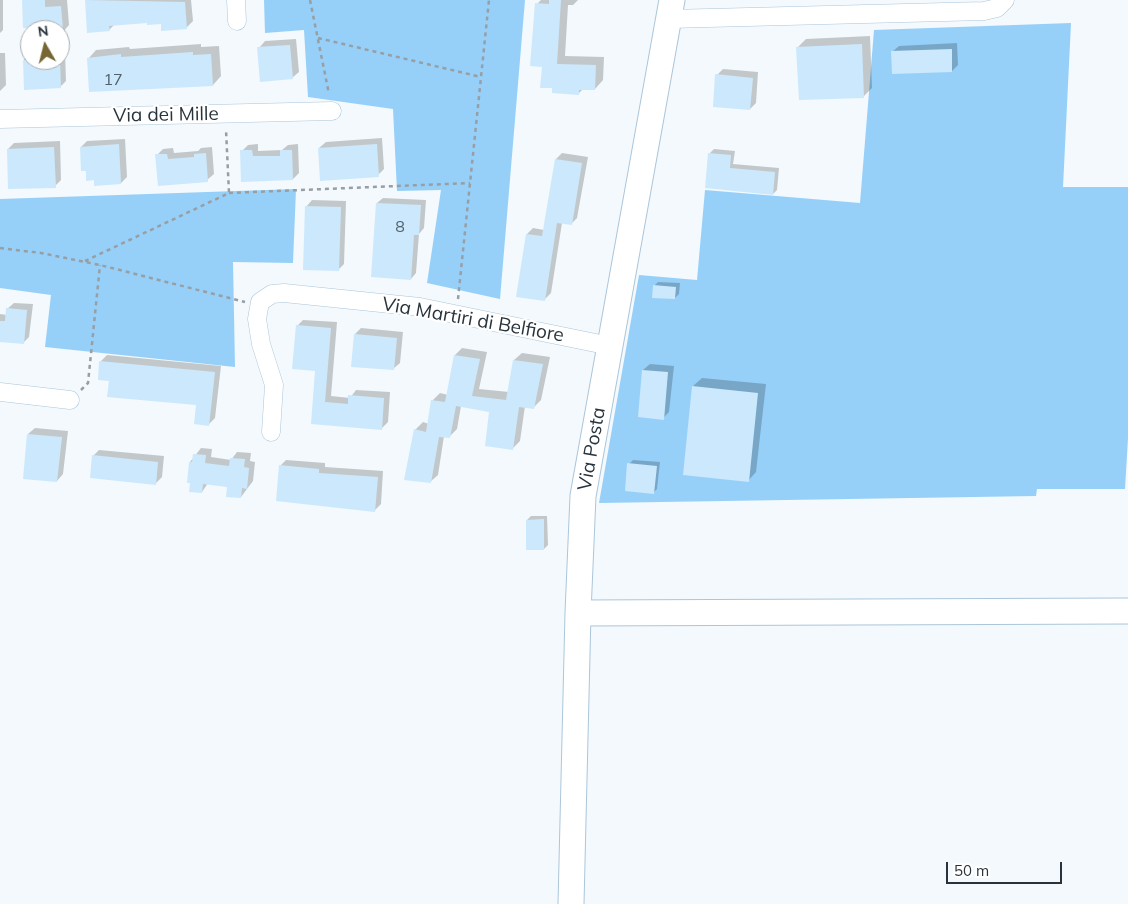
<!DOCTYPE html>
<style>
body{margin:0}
#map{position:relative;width:1128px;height:904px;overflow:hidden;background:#f3f9fd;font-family:Mulish,sans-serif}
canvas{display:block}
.north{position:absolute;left:20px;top:20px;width:50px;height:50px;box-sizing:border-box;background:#fff;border:1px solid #a9adb1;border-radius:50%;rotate:352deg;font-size:14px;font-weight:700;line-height:20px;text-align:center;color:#28333b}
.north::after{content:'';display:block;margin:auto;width:18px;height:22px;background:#776533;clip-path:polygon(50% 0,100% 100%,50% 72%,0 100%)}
.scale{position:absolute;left:946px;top:862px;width:116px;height:22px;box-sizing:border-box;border:2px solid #28333b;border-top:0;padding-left:6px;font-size:15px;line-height:18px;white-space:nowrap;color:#28333b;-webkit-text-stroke:4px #fff;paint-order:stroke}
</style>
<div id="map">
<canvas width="1128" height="904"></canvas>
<div class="north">N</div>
<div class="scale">50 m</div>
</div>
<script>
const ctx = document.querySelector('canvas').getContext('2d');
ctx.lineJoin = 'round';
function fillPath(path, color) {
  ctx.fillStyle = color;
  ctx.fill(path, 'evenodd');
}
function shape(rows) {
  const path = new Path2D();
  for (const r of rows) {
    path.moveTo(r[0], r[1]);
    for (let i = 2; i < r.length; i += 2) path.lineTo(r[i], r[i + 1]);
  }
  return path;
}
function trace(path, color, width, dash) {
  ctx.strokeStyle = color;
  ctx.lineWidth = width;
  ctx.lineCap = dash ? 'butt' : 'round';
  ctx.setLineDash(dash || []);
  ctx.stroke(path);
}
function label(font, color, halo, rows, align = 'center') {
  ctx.font = font + ' Mulish,sans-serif';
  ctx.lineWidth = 4.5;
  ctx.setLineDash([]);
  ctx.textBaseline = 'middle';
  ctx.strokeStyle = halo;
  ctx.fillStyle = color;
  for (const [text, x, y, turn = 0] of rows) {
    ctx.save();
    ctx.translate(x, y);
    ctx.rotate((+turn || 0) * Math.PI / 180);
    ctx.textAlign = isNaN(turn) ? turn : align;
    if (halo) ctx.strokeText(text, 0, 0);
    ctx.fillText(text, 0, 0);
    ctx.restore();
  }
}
fillPath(shape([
 [264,0,525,0,500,299,427,283,441,190,397,191,393,109,308,97,304,30,265,33],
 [1071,23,1063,187,1128,187,1128,438,1125,489,1037,489,1036,496,599,503,639,275,697,280,705,190,860,203,874,30],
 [296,189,293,263,233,262,235,367,45,347,51,295,0,288,0,199]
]), '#96d0f8');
fillPath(shape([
 [0,0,3,0,3,30,0,33],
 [24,0,67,0,69,25,63,32,40,30],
 [86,0,191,0,193,21,186,28,148,21,115,24,109,30,89,31],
 [541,0,578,0,573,5,568,5,565,56,604,57,603,80,595,89,584,88,579,93,554,87,543,65,537,4],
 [870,36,872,88,864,96,798,47,806,39],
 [296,39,299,72,292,78,259,48,265,41],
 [957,43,958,65,952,71,892,52,899,46],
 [201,44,201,47,219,46,221,76,213,85,88,59,96,50,129,47,130,49],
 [60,51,65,51,66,81,60,87,25,88,24,58,30,52,30,60,60,60],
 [0,53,5,53,6,85,0,91],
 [723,69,758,72,756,103,750,109,717,75],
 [382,138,384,169,378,175,319,148,326,142],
 [125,139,127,177,121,183,95,179,87,169,81,147,87,141],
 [60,141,61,180,55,186,8,149,14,143],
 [258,144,258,151,282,150,288,145,298,144,299,173,293,179,242,151,248,145],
 [212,147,214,174,207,180,157,155,163,149,173,148,174,153,198,151,201,148],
 [714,149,735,151,733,164,779,168,777,190,773,194,707,187,710,153],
 [562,153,588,157,577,218,571,224,562,223,551,293,544,300,527,234,533,228,544,230,556,159],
 [383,198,426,200,424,228,419,234,416,273,411,279,377,203],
 [312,200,346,201,344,264,338,270,306,207],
 [658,282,680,283,679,294,675,298,654,286],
 [14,303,33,304,29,337,23,343,0,340,0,314,7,315,7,309],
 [303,320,337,322,331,396,350,398,356,390,390,392,388,422,382,428,312,423,316,370,297,326],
 [361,328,403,332,400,363,393,369,355,334],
 [462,348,487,352,479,389,509,392,514,360,522,353,550,357,541,400,533,408,525,406,520,441,513,448,491,411,461,406,457,429,449,437,444,436,438,475,430,482,415,430,423,422,429,424,432,401,440,393,448,395,455,355],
 [107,355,221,366,215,418,209,424,197,404,110,380,101,361],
 [650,364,674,366,669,412,663,418,643,370],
 [702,378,766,384,756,472,748,481,684,474,693,386],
 [35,428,68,431,63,474,57,481,28,434],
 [201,448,212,449,211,457,231,460,237,452,251,453,250,461,255,462,253,481,241,497,228,485,208,483,202,492,190,462],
 [99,450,164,456,162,477,156,483,93,456],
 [286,460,325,463,325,467,383,471,381,504,375,510,280,466],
 [633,460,660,462,657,489,653,493,629,464],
 [531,516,547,516,548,545,544,549,527,520]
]), '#0003');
fillPath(shape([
 [22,0,45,0,45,7,61,6,63,30,23,28],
 [85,0,185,2,187,29,161,31,161,24,147,25,147,23,109,26,110,31,87,33],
 [549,0,561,0,557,64,596,65,595,90,579,90,579,95,552,93,552,88,540,88,542,67,530,66,535,3,549,4],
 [862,44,864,98,799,100,796,47],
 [290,45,293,79,260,82,257,47],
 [952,49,952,72,892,74,891,51],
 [193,52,193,55,211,54,213,86,89,92,87,58,121,54,121,57],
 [23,60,60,60,61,88,24,90],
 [715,74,753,78,750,110,713,107],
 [119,144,121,184,94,186,94,180,86,181,86,171,81,171,80,147],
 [377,144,379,177,320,181,318,148],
 [54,147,56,188,8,189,7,149],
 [240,150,252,150,253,156,280,156,280,150,292,150,293,180,241,182],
 [206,153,208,182,158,186,155,154,167,154,168,159,194,157,194,154],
 [708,153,731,155,730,168,775,172,773,195,705,188],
 [555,159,582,163,572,225,557,223,545,301,516,297,526,234,542,236],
 [376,203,421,205,419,235,414,235,411,280,371,277],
 [305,206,341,207,339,271,303,270],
 [653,285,676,287,675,299,652,298],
 [6,308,27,310,24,344,0,342,0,321,5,321],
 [296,325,331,328,325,402,348,404,348,395,384,398,382,430,311,424,315,371,292,369],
 [354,334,397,338,394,370,351,367],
 [454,355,480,359,472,396,506,400,513,360,543,364,534,409,519,407,513,450,485,446,489,412,456,406,450,438,439,437,431,483,404,480,414,429,426,432,431,400,445,402],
 [99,361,215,372,209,426,194,424,196,405,107,397,109,381,98,380],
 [642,370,668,372,664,420,638,417],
 [692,386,758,393,749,482,683,475],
 [27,434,62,437,57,482,23,479],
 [193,454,206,455,205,463,229,466,230,458,245,459,244,467,249,468,247,489,242,488,241,498,226,497,227,487,203,484,202,493,189,492,190,483,187,483,189,462,192,462],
 [92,455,158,462,156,485,90,478],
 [627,463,657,466,654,494,625,491],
 [279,465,319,469,319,473,378,477,375,512,276,501],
 [544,519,544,550,526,550,526,520]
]), '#cce8fc');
const street = shape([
 [236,0,237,21],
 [669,19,984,11,997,8,1005,0],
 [0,119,332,111],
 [0,392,70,400],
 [271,432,274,385,261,344,257,319,260,302,272,294,284,293,420,307,610,346]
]);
const secondary = shape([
 [578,613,1128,611],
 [571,904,578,613,583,496,672,0]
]);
trace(street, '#abc6da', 19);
trace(secondary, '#abc6da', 27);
trace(shape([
 [310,0,329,94],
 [318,38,481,77],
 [229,193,470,183],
 [0,248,41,253,100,265,245,302],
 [85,261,229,193,226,130],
 [458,299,489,0],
 [81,390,88,383,100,265]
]), '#979fa5', 2.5, [4, 4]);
trace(street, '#fff', 18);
trace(secondary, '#fff', 25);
label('16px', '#51606b', null, [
 ["17",113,80],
 ["8",400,227]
]);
label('19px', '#28333b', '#fff', [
 ["Via dei Mille",166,115,-1],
 ["Via Martiri di Belfiore",473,320,10],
 ["Via Posta",592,449,-80]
]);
</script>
